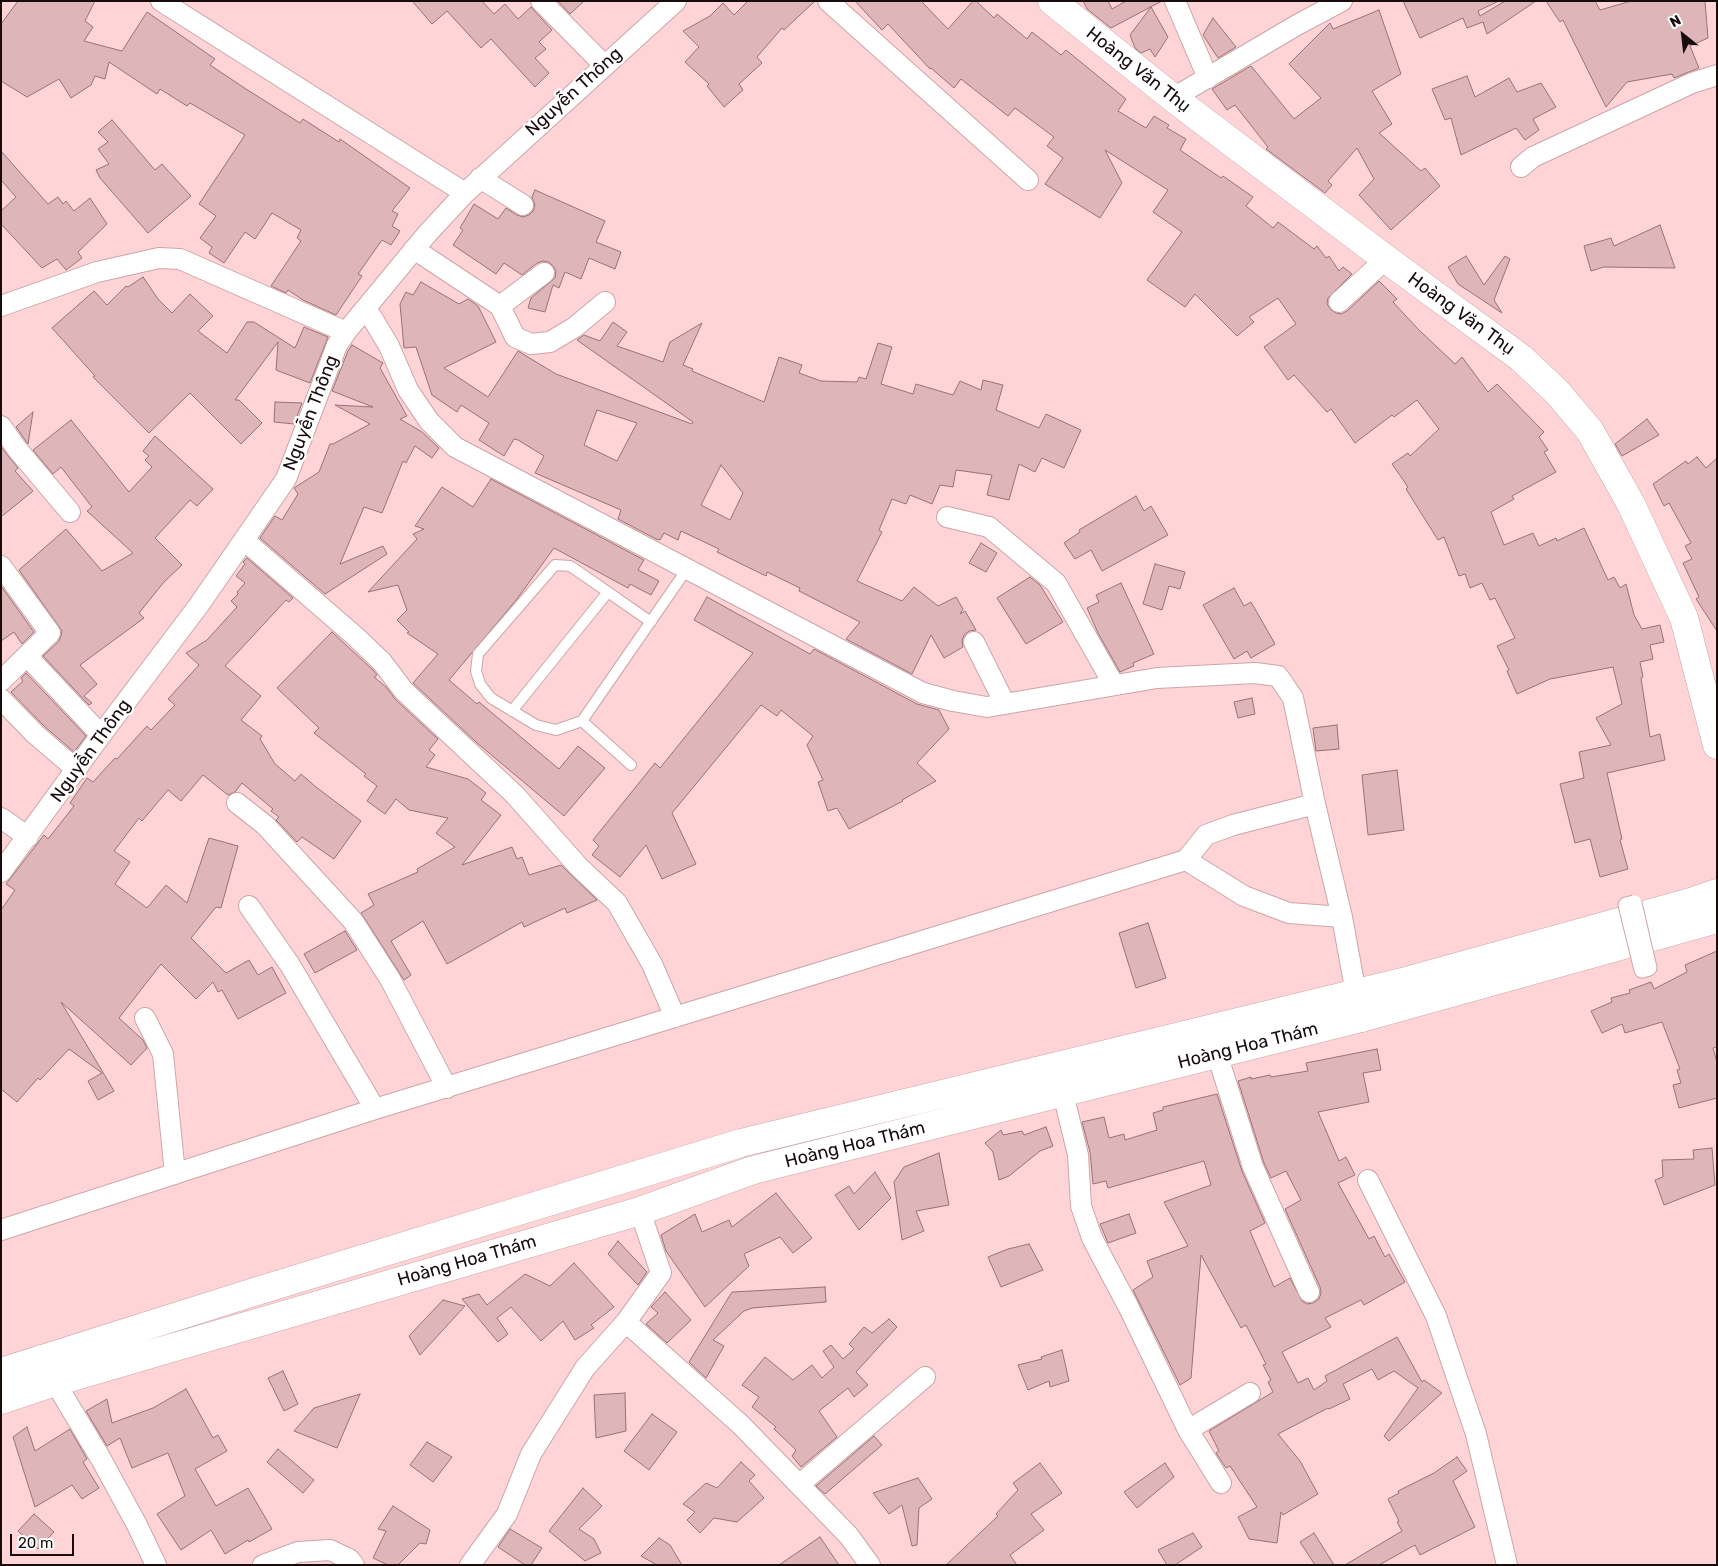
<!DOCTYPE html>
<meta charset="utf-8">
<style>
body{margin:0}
#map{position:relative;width:1718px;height:1566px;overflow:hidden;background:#fed4d7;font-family:Rubik,sans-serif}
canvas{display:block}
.frame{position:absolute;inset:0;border:2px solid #180b0c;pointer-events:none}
.north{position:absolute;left:1658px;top:10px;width:50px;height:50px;-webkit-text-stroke:4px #fff;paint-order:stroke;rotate:331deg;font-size:14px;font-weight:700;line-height:20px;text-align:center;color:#180b0c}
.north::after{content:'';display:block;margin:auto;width:18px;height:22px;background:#180b0c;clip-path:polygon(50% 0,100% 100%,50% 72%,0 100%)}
.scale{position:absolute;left:10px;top:1534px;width:64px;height:22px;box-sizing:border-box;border:2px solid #180b0c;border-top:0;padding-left:6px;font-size:15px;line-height:18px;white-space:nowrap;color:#180b0c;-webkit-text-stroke:4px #fff;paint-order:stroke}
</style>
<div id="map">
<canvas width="1718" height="1566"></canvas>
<div class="frame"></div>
<div class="north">N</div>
<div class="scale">20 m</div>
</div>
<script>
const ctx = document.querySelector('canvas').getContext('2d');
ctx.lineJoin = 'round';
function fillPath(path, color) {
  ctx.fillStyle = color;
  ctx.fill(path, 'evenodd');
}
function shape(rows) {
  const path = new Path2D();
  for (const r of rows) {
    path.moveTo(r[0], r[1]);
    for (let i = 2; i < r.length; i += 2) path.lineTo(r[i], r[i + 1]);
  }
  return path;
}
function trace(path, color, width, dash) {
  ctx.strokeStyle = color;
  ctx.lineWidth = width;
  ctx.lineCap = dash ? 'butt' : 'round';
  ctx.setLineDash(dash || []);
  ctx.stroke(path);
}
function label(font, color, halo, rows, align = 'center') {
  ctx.font = font + ' Rubik,sans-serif';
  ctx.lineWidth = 4.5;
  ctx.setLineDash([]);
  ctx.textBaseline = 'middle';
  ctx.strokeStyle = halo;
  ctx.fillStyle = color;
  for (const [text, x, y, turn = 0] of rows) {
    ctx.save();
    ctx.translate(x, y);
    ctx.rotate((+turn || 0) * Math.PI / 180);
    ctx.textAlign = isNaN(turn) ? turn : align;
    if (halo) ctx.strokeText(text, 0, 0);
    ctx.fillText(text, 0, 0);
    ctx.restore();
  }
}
const building = shape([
 [18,1,95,1,85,21,93,27,84,41,122,51,147,12,215,59,210,65,246,89,300,123,303,119,339,142,340,139,410,188,392,211,398,214,392,226,400,231,391,245,382,240,358,274,362,276,336,315,303,300,288,290,286,293,271,286,301,241,297,238,301,230,272,213,255,239,245,232,224,263,209,253,212,247,200,238,216,216,199,204,245,135,190,103,187,106,160,89,157,94,109,62,105,79,95,76,91,85,71,98,59,79,27,97,1,81,1,24,18,1],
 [412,1,482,1,494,14,505,4,518,19,531,7,552,30,539,42,546,49,535,58,549,73,535,87,491,39,481,48,447,11,432,24,412,1],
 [558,1,584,1,570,14,558,1],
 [748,1,815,1,784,30,782,28,757,57,762,63,739,84,743,90,724,107,707,86,709,84,685,62,699,47,683,31,710,16,723,3,734,15,748,1],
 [855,1,921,1,948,29,973,1,976,1,994,18,997,14,1027,39,1032,32,1061,55,1066,50,1126,99,1118,111,1146,128,1154,116,1169,125,1167,128,1186,139,1180,150,1221,178,1223,176,1253,197,1246,206,1273,228,1278,222,1314,249,1317,246,1326,258,1329,256,1339,271,1343,267,1352,274,1328,298,1327,304,1331,310,1336,313,1341,314,1347,311,1379,281,1397,299,1393,302,1418,329,1455,364,1462,357,1488,392,1497,384,1544,432,1539,437,1548,450,1544,452,1556,472,1512,496,1514,499,1491,512,1504,545,1533,533,1539,546,1556,538,1557,541,1584,528,1608,580,1614,577,1620,588,1626,584,1634,615,1642,629,1660,625,1664,642,1650,645,1653,659,1640,662,1643,677,1641,678,1650,737,1660,734,1665,760,1607,773,1622,839,1620,840,1628,869,1600,877,1590,839,1575,843,1560,784,1584,778,1579,752,1611,745,1596,718,1622,704,1613,667,1550,679,1517,694,1507,671,1509,670,1497,646,1515,638,1495,598,1490,600,1482,583,1470,588,1465,574,1459,576,1444,537,1438,540,1406,489,1408,487,1392,464,1408,453,1410,456,1439,429,1417,400,1394,417,1392,415,1355,443,1331,409,1327,412,1294,375,1288,380,1264,347,1296,324,1278,298,1249,317,1254,322,1237,336,1195,294,1185,307,1147,280,1182,232,1153,212,1168,190,1105,150,1122,183,1100,218,1045,184,1063,158,1047,146,1054,137,1015,108,1008,116,961,79,954,88,931,68,930,69,888,24,882,30,855,1],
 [1083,1,1108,1,1112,9,1126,1,1162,1,1111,28,1087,9,1083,1],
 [1403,1,1499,1,1478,11,1480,16,1505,1,1536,1,1487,34,1483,22,1467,28,1463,18,1420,38,1403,1],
 [1546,1,1595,1,1600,10,1631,1,1705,1,1708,38,1690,46,1699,68,1674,78,1672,74,1627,82,1606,107,1563,20,1560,22,1546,1],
 [1151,7,1168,37,1155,57,1150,49,1141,53,1135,48,1130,35,1151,7],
 [1379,10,1401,74,1372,91,1392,124,1379,133,1421,171,1425,168,1440,186,1391,230,1359,195,1374,179,1357,148,1328,181,1332,185,1325,193,1266,149,1268,147,1235,105,1227,110,1212,89,1251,66,1294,119,1321,98,1289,64,1330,23,1333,29,1379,10],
 [1213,18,1236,47,1218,58,1203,35,1213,18],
 [1467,76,1475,97,1509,78,1517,92,1541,83,1556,107,1533,119,1539,130,1525,140,1516,128,1461,155,1451,118,1445,120,1432,89,1467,76],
 [112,120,155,170,162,164,191,196,148,233,100,178,96,170,109,164,98,149,108,142,98,132,112,120],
 [1,151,48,204,58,197,63,204,66,201,74,211,90,198,107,224,78,252,82,258,66,270,57,259,42,268,1,224,1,211,16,197,1,180,1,151],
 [535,190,605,221,596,242,621,252,615,269,589,258,581,279,565,272,559,288,553,285,545,312,528,308,531,298,555,278,556,271,553,266,549,262,543,261,537,263,522,275,504,263,496,274,453,245,463,230,460,228,474,204,498,219,506,208,517,215,523,217,529,215,533,211,535,205,532,197,535,190],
 [1660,225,1675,268,1604,267,1591,271,1584,246,1611,238,1614,246,1660,225],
 [1466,256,1484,285,1505,256,1510,259,1494,300,1502,313,1458,284,1448,267,1466,256],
 [143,277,158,299,172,313,190,294,213,316,198,331,227,353,247,322,254,322,295,348,304,327,328,337,310,383,276,370,278,342,235,400,239,400,262,423,241,444,190,393,149,433,93,377,95,376,52,328,94,291,107,305,126,286,128,287,143,277],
 [421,282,459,304,468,299,478,306,496,342,444,368,488,397,518,351,556,374,692,424,693,422,577,340,584,335,600,341,613,322,627,332,617,346,663,362,670,342,702,323,683,365,693,369,692,371,764,402,779,357,802,365,799,373,821,381,857,382,859,377,866,379,878,343,892,347,881,384,913,394,916,384,953,395,960,381,981,390,983,380,1003,385,996,410,1039,428,1046,414,1081,430,1064,468,1042,458,1035,472,1019,464,1009,500,987,495,992,475,956,470,953,487,940,485,932,504,910,495,906,504,892,499,879,530,882,532,857,581,902,601,914,587,938,606,956,597,963,609,960,614,965,611,976,630,969,631,964,635,962,641,963,647,944,658,931,635,912,674,846,639,860,622,799,591,800,588,767,572,766,576,717,552,719,549,681,531,678,540,664,533,660,540,656,539,618,519,621,510,535,473,544,456,518,440,514,439,504,456,479,440,489,423,461,405,457,412,432,395,416,347,404,348,400,304,406,292,413,295,421,282],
 [597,410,637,423,617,461,584,445,597,410],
 [721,465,743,493,730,520,701,505,721,465],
 [352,345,383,363,380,368,407,416,400,419,422,432,439,448,432,458,415,446,406,463,403,461,382,513,364,507,340,564,383,546,387,554,325,594,260,538,275,516,282,520,298,494,294,488,319,472,330,444,333,444,370,424,335,405,373,407,332,391,348,351,352,345],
 [275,402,302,403,294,424,274,422,275,402],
 [33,412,28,444,16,427,33,412],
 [1647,419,1659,435,1622,456,1615,444,1647,419],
 [71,420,129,492,152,467,145,460,149,456,143,451,155,436,213,489,197,506,190,500,155,538,182,565,164,582,139,613,144,618,80,665,97,684,84,696,92,703,89,705,43,656,59,641,61,636,62,631,19,570,66,529,102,571,133,553,87,511,92,507,61,467,53,474,33,450,71,420],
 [1,447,18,468,15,471,33,491,1,517,1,447],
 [1697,457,1706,468,1717,458,1717,631,1696,599,1699,597,1683,563,1692,559,1685,546,1691,543,1669,503,1664,506,1653,484,1686,461,1688,464,1697,457],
 [491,479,644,560,638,570,659,581,651,595,630,584,628,588,554,548,517,599,449,680,477,704,479,702,559,769,578,746,605,768,564,816,476,742,413,683,438,654,407,633,409,632,397,620,407,610,398,585,368,592,417,539,413,534,424,529,415,526,442,487,473,507,491,479],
 [1136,496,1144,511,1151,506,1168,535,1102,571,1091,550,1075,559,1064,543,1080,532,1079,530,1136,496],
 [981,543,997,553,986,572,969,563,981,543],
 [247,558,293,598,289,602,286,600,225,666,261,696,241,720,262,736,260,739,275,764,295,781,301,774,316,787,361,821,334,859,302,837,297,842,276,820,279,817,271,811,273,809,242,783,235,792,228,795,203,775,181,801,168,790,142,821,139,818,114,851,130,862,115,884,147,908,166,885,187,903,209,838,238,846,221,908,216,907,191,938,226,973,249,960,258,975,272,967,286,993,238,1019,222,990,218,992,213,982,196,999,161,964,119,1018,143,1040,147,1048,131,1065,61,1002,114,1091,98,1100,88,1081,102,1073,69,1049,40,1080,38,1078,17,1102,1,1089,1,910,15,890,6,884,44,835,48,839,74,806,70,803,87,778,93,782,115,758,117,759,147,726,151,730,175,705,168,699,199,665,186,653,207,640,237,607,231,601,238,594,237,592,245,583,236,576,245,564,243,562,247,558],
 [1155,564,1185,572,1180,589,1169,586,1162,610,1143,604,1155,564],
 [1030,577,1040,585,1063,622,1026,644,997,598,1030,577],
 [1121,583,1154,654,1133,663,1134,666,1120,672,1098,633,1087,608,1099,602,1096,595,1121,583],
 [1,586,34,632,22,644,14,632,1,641,1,586],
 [1234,588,1244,606,1251,602,1275,644,1251,658,1247,651,1234,659,1203,605,1234,588],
 [707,597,810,654,814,649,917,704,939,710,949,729,917,763,936,781,902,800,903,801,849,829,837,808,828,811,818,782,823,780,807,745,813,736,781,710,777,716,761,705,672,813,696,864,662,879,646,845,620,877,592,855,599,846,593,840,655,763,660,768,753,653,694,620,707,597],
 [332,632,373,670,377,675,374,677,386,687,396,700,438,739,429,750,435,755,426,767,468,779,486,793,481,800,501,815,462,865,512,847,517,859,522,857,529,875,561,865,597,900,567,913,565,908,524,927,522,922,447,964,423,921,391,941,411,975,404,980,361,913,374,905,368,894,418,872,417,869,455,847,436,833,448,818,409,810,396,799,385,814,367,801,377,786,364,776,366,774,314,733,319,728,277,688,332,632],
 [26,673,86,736,74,752,43,725,11,692,23,681,21,678,26,673],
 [1252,698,1255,714,1238,718,1234,702,1252,698],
 [1337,725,1339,749,1316,751,1313,728,1337,725],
 [1397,770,1404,830,1368,835,1362,775,1397,770],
 [1148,923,1166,978,1136,988,1119,933,1148,923],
 [345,931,357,950,315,973,304,954,345,931],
 [1717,951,1717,1047,1713,1048,1717,1062,1717,1098,1679,1108,1673,1085,1681,1083,1677,1070,1680,1069,1662,1022,1625,1033,1622,1024,1602,1033,1591,1011,1612,1002,1611,998,1630,993,1629,990,1651,982,1654,989,1687,972,1685,965,1717,951],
 [1377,1049,1381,1070,1363,1073,1369,1102,1318,1112,1339,1161,1346,1157,1355,1175,1338,1183,1369,1239,1374,1236,1385,1257,1389,1254,1405,1282,1364,1305,1361,1300,1325,1318,1331,1327,1282,1352,1298,1383,1308,1378,1314,1390,1327,1381,1325,1376,1397,1337,1422,1382,1424,1380,1442,1393,1389,1441,1384,1436,1418,1388,1394,1371,1378,1380,1372,1369,1343,1384,1350,1399,1329,1409,1328,1408,1278,1434,1300,1461,1318,1494,1283,1515,1281,1512,1277,1543,1249,1539,1238,1517,1257,1507,1230,1466,1226,1468,1216,1453,1219,1451,1209,1431,1273,1392,1268,1382,1271,1380,1263,1365,1266,1364,1246,1325,1241,1328,1201,1255,1191,1378,1180,1385,1133,1290,1153,1277,1147,1261,1188,1246,1164,1202,1211,1185,1204,1161,1108,1188,1106,1181,1093,1184,1090,1152,1082,1122,1104,1117,1109,1138,1124,1134,1125,1140,1157,1130,1153,1113,1163,1110,1163,1107,1217,1094,1242,1171,1265,1223,1250,1231,1274,1287,1290,1278,1302,1301,1307,1304,1313,1303,1319,1299,1321,1293,1320,1287,1285,1209,1301,1200,1286,1171,1271,1178,1264,1163,1238,1081,1251,1077,1251,1079,1270,1075,1271,1077,1308,1071,1306,1063,1377,1049],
 [1046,1127,1053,1146,1040,1151,1009,1176,999,1180,993,1152,985,1143,1001,1130,1003,1135,1022,1131,1024,1135,1046,1127],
 [1712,1148,1715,1185,1664,1205,1655,1180,1663,1177,1662,1160,1694,1159,1693,1150,1712,1148],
 [939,1153,949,1205,916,1211,924,1231,902,1240,894,1182,904,1167,939,1153],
 [875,1172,891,1198,859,1230,835,1195,849,1186,854,1194,875,1172],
 [776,1193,812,1238,793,1253,780,1237,744,1254,749,1266,705,1307,666,1251,661,1235,695,1214,702,1232,729,1220,732,1227,776,1193],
 [1129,1214,1136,1233,1108,1243,1100,1224,1129,1214],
 [618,1241,647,1272,638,1285,608,1254,618,1241],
 [1029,1244,1043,1270,1001,1287,988,1257,1008,1249,1029,1244],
 [574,1263,614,1307,591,1325,594,1328,575,1340,563,1321,541,1341,511,1307,497,1318,508,1334,498,1342,462,1299,479,1294,487,1305,525,1274,550,1286,574,1263],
 [825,1287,826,1302,752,1308,744,1311,713,1340,724,1346,706,1378,689,1362,732,1292,825,1287],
 [665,1292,691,1320,667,1343,646,1324,658,1313,651,1307,665,1292],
 [443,1300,465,1306,420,1355,409,1336,443,1300],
 [889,1319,897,1327,856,1372,868,1385,854,1397,848,1388,819,1411,837,1437,801,1467,792,1456,796,1450,774,1429,776,1427,752,1407,759,1397,742,1385,765,1357,793,1380,812,1365,822,1378,834,1367,823,1351,831,1345,843,1359,854,1349,849,1344,864,1327,872,1333,889,1319],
 [1062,1350,1069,1381,1050,1387,1049,1381,1028,1390,1018,1365,1042,1359,1041,1357,1062,1350],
 [283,1371,298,1404,284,1411,268,1378,283,1371],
 [186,1389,213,1438,218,1435,227,1451,195,1469,216,1506,248,1488,272,1529,249,1542,248,1540,225,1554,211,1530,181,1550,157,1514,185,1496,168,1453,132,1468,120,1438,107,1446,86,1411,107,1399,112,1423,153,1408,186,1389],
 [625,1393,626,1431,596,1438,594,1395,625,1393],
 [360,1394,337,1448,294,1431,314,1408,360,1394],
 [652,1414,677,1432,649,1470,624,1451,652,1414],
 [27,1427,35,1451,70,1429,87,1459,83,1462,99,1488,82,1499,72,1485,35,1507,13,1437,27,1427],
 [874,1436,882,1445,825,1494,816,1486,874,1436],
 [427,1442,452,1457,433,1482,410,1465,427,1442],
 [278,1449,314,1480,303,1493,267,1462,278,1449],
 [1457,1457,1467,1471,1453,1481,1475,1527,1420,1555,1415,1545,1379,1565,1345,1565,1402,1531,1397,1522,1399,1521,1388,1499,1399,1493,1398,1491,1434,1473,1457,1457],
 [741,1462,755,1475,749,1481,764,1498,737,1522,714,1518,700,1533,687,1520,695,1512,683,1504,706,1483,717,1488,741,1462],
 [1040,1463,1062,1493,1031,1514,1044,1530,1010,1555,1017,1565,946,1565,998,1516,996,1514,1018,1490,1013,1483,1040,1463],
 [1165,1463,1174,1477,1137,1508,1124,1492,1165,1463],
 [918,1478,932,1499,919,1508,917,1545,912,1546,902,1505,889,1514,873,1493,918,1478],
 [583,1488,602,1506,579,1529,594,1539,601,1553,585,1561,549,1531,583,1488],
 [393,1506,430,1530,426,1544,420,1543,398,1565,388,1565,373,1558,386,1531,378,1529,393,1506],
 [34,1514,54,1532,38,1549,18,1531,34,1514],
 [510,1529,542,1548,531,1565,525,1565,498,1547,510,1529],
 [1193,1533,1202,1547,1175,1565,1167,1565,1158,1550,1193,1533],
 [1314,1533,1334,1565,1315,1565,1300,1542,1314,1533],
 [820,1537,839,1565,779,1565,820,1537],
 [659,1538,670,1545,682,1565,657,1565,641,1556,659,1538]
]);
fillPath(building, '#deb5b8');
trace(building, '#987275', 1);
const service = shape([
 [512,711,608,592],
 [582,721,687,569],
 [631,765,582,721,556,730,536,725,491,698,480,684,476,671,478,654,555,565,570,566,579,572,651,622]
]);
const minor = shape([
 [161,1,465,193],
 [541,1,604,65],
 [828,1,1028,180],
 [1175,1,1208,78],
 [1173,98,1297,25,1342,1],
 [1521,167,1533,157,1692,83,1717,75],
 [480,178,523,205],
 [414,249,500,306,515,337,531,344,550,342,575,327,605,302],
 [1339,302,1386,259],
 [1,306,97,272,159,258,180,259,346,332],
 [500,306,544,273],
 [364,310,371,316,389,346,408,390,429,421,455,447,923,693,953,701,987,707,1157,678,1255,673,1278,676,1293,698,1315,804,1342,917,1356,994],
 [1,426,17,449,70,512],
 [947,517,989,527,1056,583,1114,685],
 [244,540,356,637,382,662,404,691,515,795,578,866,617,903,652,964,675,1017],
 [1,566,50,633,1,681],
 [974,642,1005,704],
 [27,656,101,735],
 [1,699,35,734,77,770],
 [237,803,265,825,353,921,390,979,447,1088],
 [1,818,28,837],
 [1186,860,1244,896,1289,913,1342,917],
 [1,872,101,735,199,605,286,479,337,345,346,332,427,234,465,193,676,1],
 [249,906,290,965,375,1109],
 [145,1018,163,1054,175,1174],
 [1217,1054,1253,1167,1309,1292],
 [1063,1093,1078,1155,1081,1206,1092,1238,1128,1306,1188,1430,1221,1483],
 [1368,1180,1436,1316,1476,1434,1507,1565],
 [1,1230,375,1109,1186,860,1206,835,1233,825,1315,804],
 [626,1322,741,1425,849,1536,870,1565],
 [55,1382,101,1459,137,1525,156,1565],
 [1188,1430,1250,1393],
 [800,1484,925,1377],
 [263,1565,298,1552,330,1550,349,1559,354,1565],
 [470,1565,507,1514,531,1454,585,1368,626,1322,661,1273,640,1211]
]);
const secondary = shape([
 [1052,1,1173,98,1386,259,1521,358,1557,392,1590,431,1631,504,1684,618,1717,745],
 [1,1372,254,1292,741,1143,1410,980,1691,902,1717,893],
 [1,1400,55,1382,640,1211,753,1170,1361,1018,1717,919]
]);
const primary = shape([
 [1356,994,1361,1018],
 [41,1359,55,1382]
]);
trace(service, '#cda5a8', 12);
trace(minor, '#cda5a8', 22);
trace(secondary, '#cda5a8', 29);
trace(primary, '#cda5a8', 29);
trace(service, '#fff', 10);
trace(minor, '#fff', 20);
trace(secondary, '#fff', 28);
trace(primary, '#fff', 28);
const pedestrianBridge = shape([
 [1634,903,1649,968,1642,970,1626,905,1634,903]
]);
trace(pedestrianBridge, '#cda5a8', 17, []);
trace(pedestrianBridge, '#fff', 15);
label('18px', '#180b0c', '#fff', [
 ["Hoàng Văn Thụ",1138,70,38],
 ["Nguyễn Thông",574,92,-42],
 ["Hoàng Văn Thụ",1461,314,36],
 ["Nguyễn Thông",311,413,-69],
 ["Nguyễn Thông",91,751,-54],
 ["Hoàng Hoa Thám",1248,1046,-14],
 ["Hoàng Hoa Thám",855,1145,-14],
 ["Hoàng Hoa Thám",467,1261,-16]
]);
</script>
